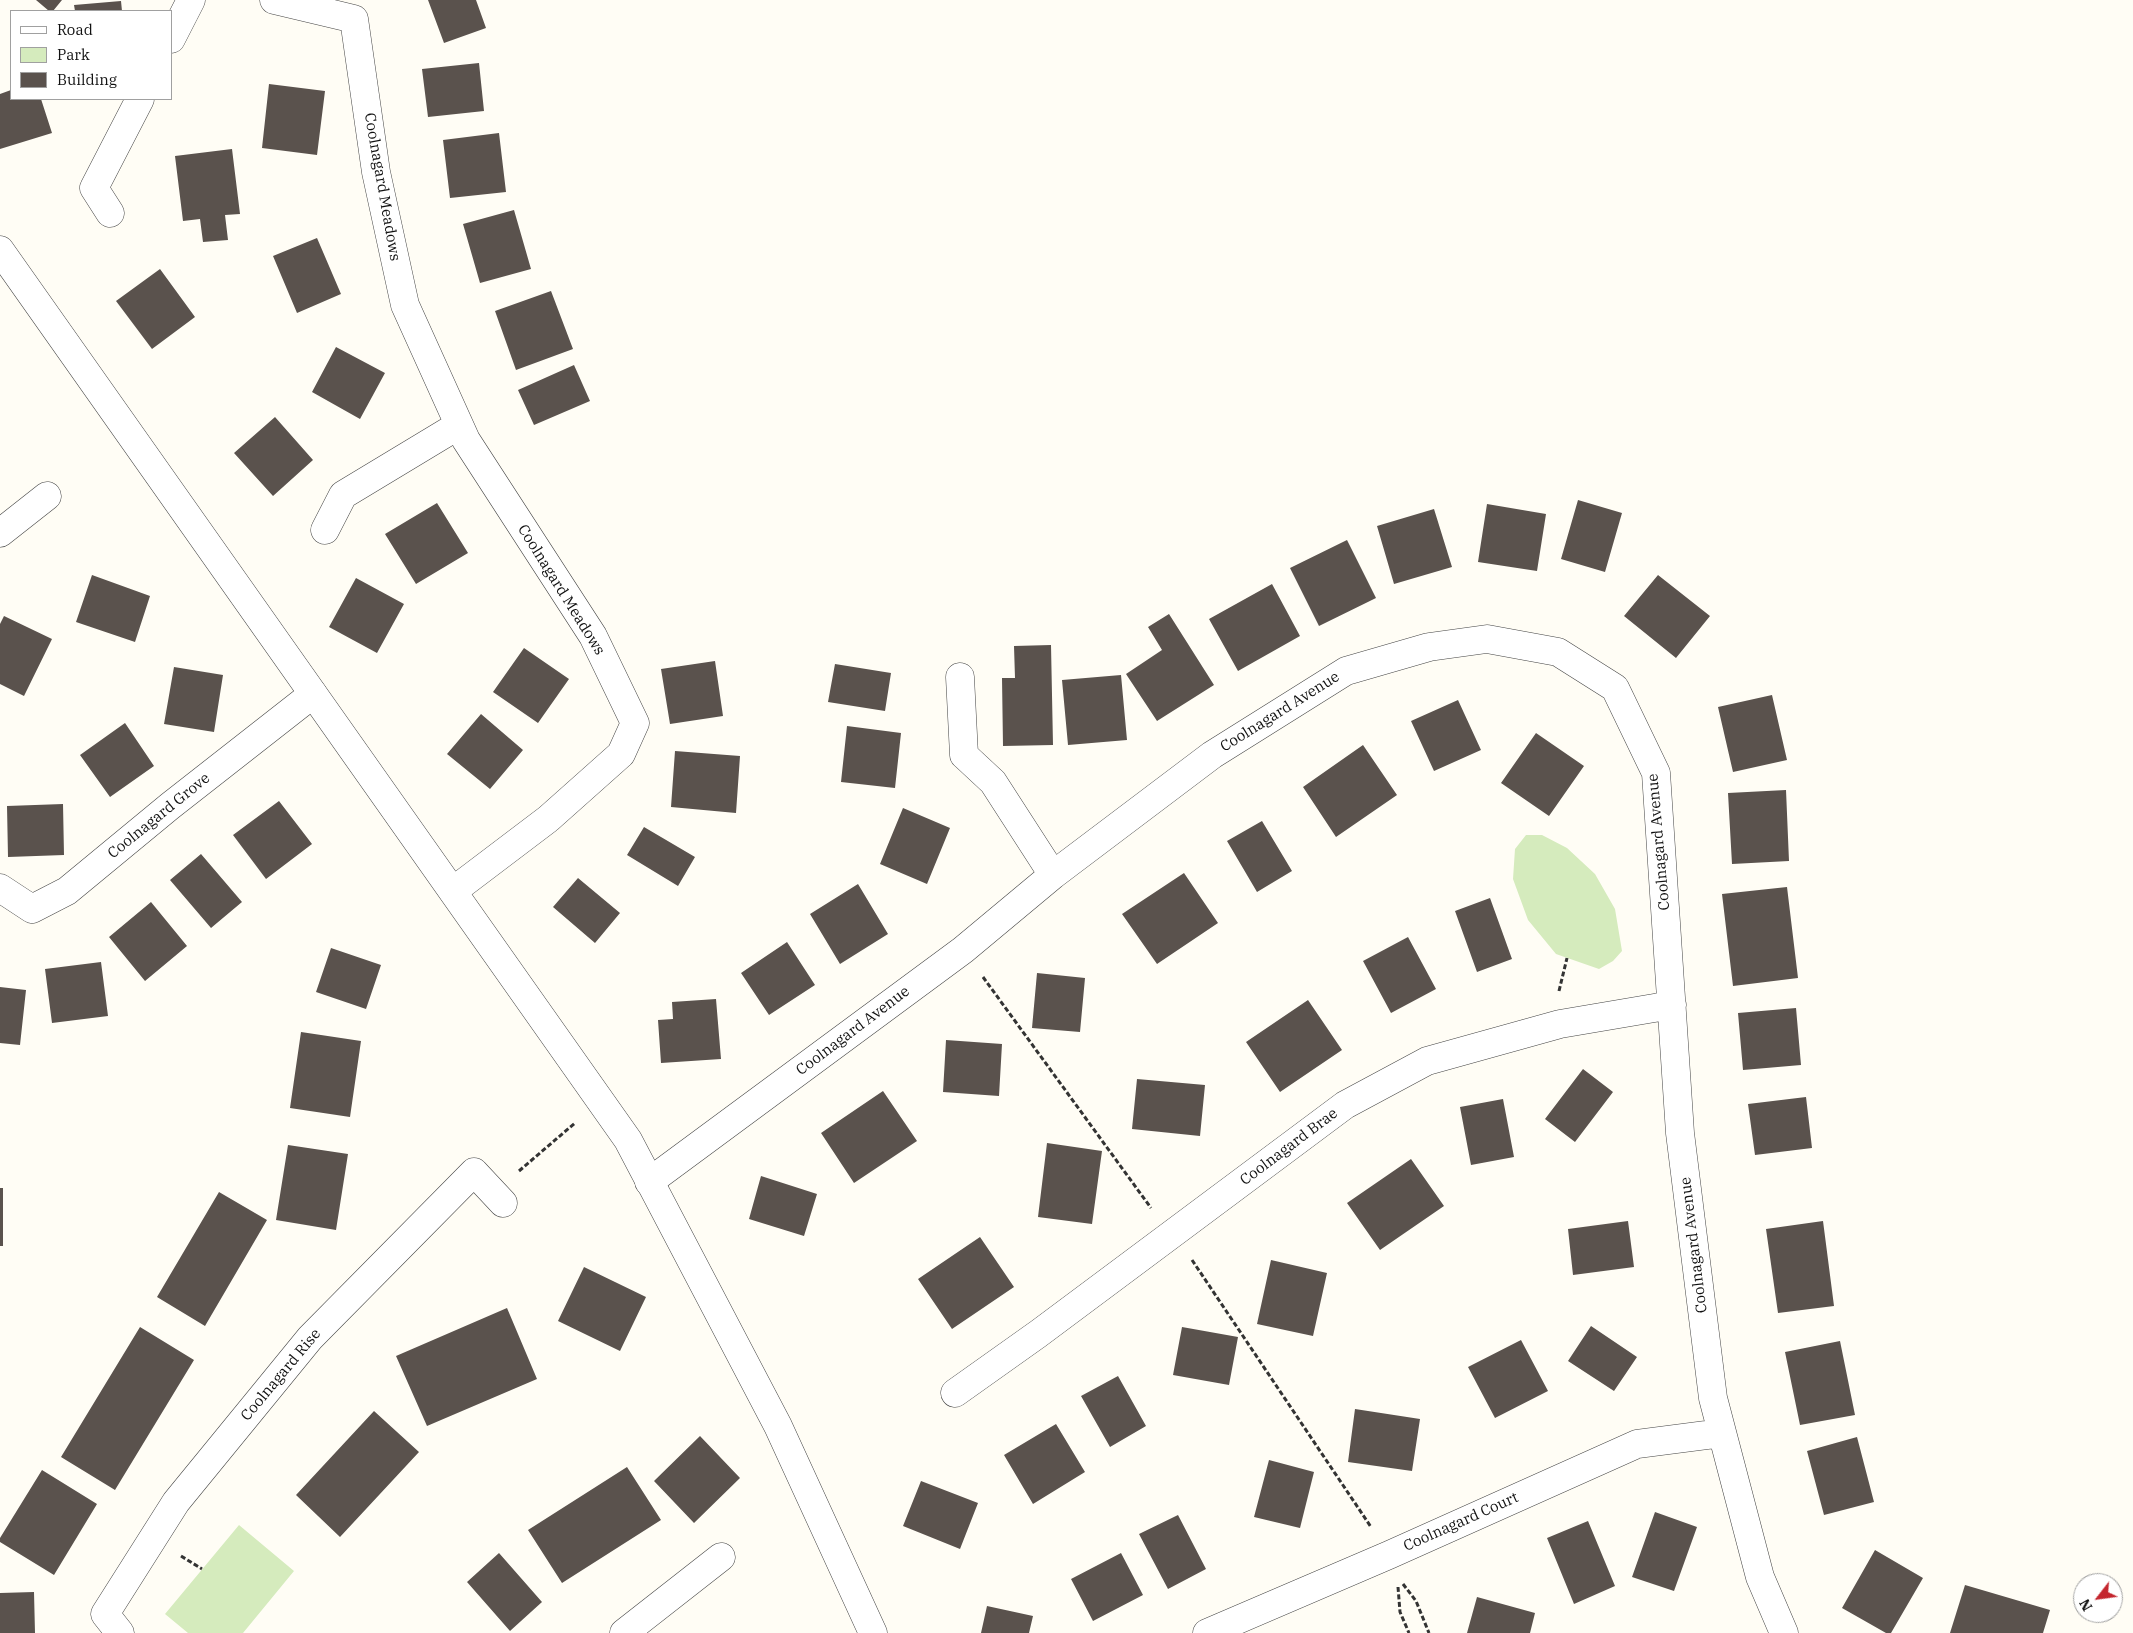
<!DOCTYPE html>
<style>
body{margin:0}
#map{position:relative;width:2133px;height:1633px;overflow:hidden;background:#fffdf5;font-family:"IBM Plex Serif",serif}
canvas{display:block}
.legend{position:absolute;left:10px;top:10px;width:162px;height:90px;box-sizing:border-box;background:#fff;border:1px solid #a0a0a0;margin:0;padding:6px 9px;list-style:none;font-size:15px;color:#111}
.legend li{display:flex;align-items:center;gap:10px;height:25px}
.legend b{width:25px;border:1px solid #a0a0a0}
.north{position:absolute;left:2073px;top:1573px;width:50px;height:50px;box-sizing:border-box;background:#fff;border:1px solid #a0a0a0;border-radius:50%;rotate:240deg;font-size:14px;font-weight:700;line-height:20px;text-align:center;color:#111}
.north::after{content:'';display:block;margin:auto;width:18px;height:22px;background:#c4262e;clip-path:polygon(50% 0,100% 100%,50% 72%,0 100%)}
</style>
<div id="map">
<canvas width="2133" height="1633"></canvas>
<ul class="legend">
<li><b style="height:6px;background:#fff"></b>Road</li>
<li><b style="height:14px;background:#d5ebbd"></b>Park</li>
<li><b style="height:14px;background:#5a524d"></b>Building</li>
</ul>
<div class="north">N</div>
</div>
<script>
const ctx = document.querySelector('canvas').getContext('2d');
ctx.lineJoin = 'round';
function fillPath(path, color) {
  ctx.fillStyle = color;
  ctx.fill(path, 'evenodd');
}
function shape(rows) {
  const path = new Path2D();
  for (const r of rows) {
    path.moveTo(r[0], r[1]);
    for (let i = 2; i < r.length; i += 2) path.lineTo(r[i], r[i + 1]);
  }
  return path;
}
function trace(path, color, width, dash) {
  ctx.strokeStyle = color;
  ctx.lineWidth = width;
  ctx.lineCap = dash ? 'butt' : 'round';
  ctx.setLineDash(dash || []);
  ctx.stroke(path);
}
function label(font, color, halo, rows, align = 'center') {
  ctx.font = font + ' "IBM Plex Serif",serif';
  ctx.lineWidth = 5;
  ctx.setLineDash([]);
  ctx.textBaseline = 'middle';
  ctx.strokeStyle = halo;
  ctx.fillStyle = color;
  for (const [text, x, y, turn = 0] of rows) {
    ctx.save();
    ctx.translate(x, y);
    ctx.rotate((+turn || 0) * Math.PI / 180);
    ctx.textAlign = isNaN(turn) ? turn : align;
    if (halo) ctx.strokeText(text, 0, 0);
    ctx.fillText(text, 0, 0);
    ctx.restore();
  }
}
fillPath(shape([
 [1526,835,1542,835,1567,848,1595,874,1615,909,1622,951,1613,961,1599,969,1556,954,1528,920,1513,879,1515,849],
 [239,1525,294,1571,243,1633,188,1633,165,1614]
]), '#d5ebbd');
fillPath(shape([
 [36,0,62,0,53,11,49,11],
 [428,0,476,0,486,28,444,43],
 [121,1,122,11,75,11,74,5],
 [479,63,484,111,428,117,422,69],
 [269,84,325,91,317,155,262,148],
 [11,90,11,99,41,99,52,133,0,149,0,94],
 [499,133,506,192,450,198,443,140],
 [232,149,240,214,225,215,228,240,203,242,200,219,183,221,175,156],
 [514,210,531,269,480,283,463,224],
 [317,238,341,294,297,313,273,256],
 [160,269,195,317,152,349,116,301],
 [551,291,573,349,516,370,495,311],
 [336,347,385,373,360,419,312,392],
 [574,365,590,401,534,425,518,390],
 [275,417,313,460,273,496,234,453],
 [1578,500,1622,513,1605,572,1561,559],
 [437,503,468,553,416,584,385,534],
 [1487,504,1546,514,1537,571,1478,562],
 [1434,509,1452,567,1394,584,1377,526],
 [1347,540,1376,598,1319,626,1290,568],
 [92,575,150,596,135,642,76,622],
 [1658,575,1710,616,1676,658,1624,616],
 [356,578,404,604,377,653,329,627],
 [1272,584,1300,636,1238,671,1209,619],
 [1169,614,1214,685,1157,721,1126,674,1162,650,1148,627],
 [4,616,52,639,24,696,0,684,0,624],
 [1051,645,1053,745,1003,746,1002,678,1015,678,1014,646],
 [524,648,569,679,538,723,493,692],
 [715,661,723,716,670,724,661,669],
 [835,664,891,673,885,711,828,702],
 [174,667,223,675,214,732,164,724],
 [1121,675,1127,740,1068,745,1062,680],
 [1772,695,1787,760,1733,772,1718,707],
 [1458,700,1481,750,1434,771,1411,721],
 [481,714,523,750,490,789,447,754],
 [125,723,154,766,110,797,80,755],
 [847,726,901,733,895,788,841,782],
 [1536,733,1584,766,1549,816,1501,783],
 [1363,745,1397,795,1336,837,1303,787],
 [675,751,740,756,736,813,671,807],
 [1786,790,1789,861,1732,864,1728,793],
 [279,801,312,844,266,879,233,835],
 [63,804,64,855,8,857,7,806],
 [903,808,950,828,927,884,880,864],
 [1262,821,1292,871,1257,892,1227,841],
 [644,827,695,857,678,886,627,855],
 [201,854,242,902,211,928,170,880],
 [1184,873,1218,923,1157,964,1122,914],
 [578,878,620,913,595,943,553,907],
 [858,884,888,934,840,964,810,914],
 [1787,887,1798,978,1733,986,1722,894],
 [1490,898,1512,959,1477,972,1455,911],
 [151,902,187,946,145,981,109,937],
 [1408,937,1436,989,1391,1013,1363,961],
 [787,942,815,985,769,1015,741,973],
 [331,948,381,965,366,1009,316,992],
 [101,962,108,1016,52,1023,45,969],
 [1037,973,1085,978,1080,1032,1032,1028],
 [0,987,26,990,20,1045,0,1043],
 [716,999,721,1059,661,1063,658,1020,673,1019,672,1002],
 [1308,1000,1342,1050,1280,1092,1246,1042],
 [1796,1008,1801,1065,1743,1070,1738,1013],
 [301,1032,361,1041,350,1117,290,1108],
 [946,1040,1002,1044,999,1096,943,1092],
 [1583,1069,1613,1092,1575,1142,1545,1119],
 [1137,1079,1205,1085,1200,1136,1132,1129],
 [883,1091,917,1141,854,1183,821,1133],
 [1806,1097,1812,1148,1755,1155,1748,1104],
 [1503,1099,1514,1157,1471,1165,1460,1107],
 [1047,1143,1102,1151,1092,1224,1038,1217],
 [288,1145,348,1154,336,1230,276,1220],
 [1411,1159,1444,1206,1380,1250,1347,1203],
 [761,1176,817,1194,804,1236,749,1219],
 [0,1188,3,1188,3,1246,0,1246],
 [219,1192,267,1220,205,1326,157,1297],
 [1628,1221,1634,1267,1573,1275,1568,1229],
 [1823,1221,1834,1306,1778,1313,1766,1229],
 [980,1237,1014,1287,952,1329,918,1279],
 [1271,1260,1327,1273,1313,1336,1257,1324],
 [584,1267,646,1297,620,1351,558,1321],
 [507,1308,537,1379,427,1426,396,1356],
 [1591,1326,1637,1357,1614,1391,1568,1361],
 [140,1327,194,1360,115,1490,61,1457],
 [1182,1327,1238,1337,1229,1385,1173,1375],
 [1521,1340,1548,1391,1495,1418,1468,1367],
 [1840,1341,1855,1415,1800,1425,1785,1352],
 [1118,1376,1146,1426,1110,1447,1081,1396],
 [1355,1409,1420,1419,1412,1471,1348,1462],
 [374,1411,419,1452,340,1537,296,1495],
 [1056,1424,1085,1472,1033,1504,1004,1455],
 [700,1436,740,1478,694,1523,654,1481],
 [1857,1437,1874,1502,1824,1515,1807,1451],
 [1269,1460,1314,1472,1300,1528,1254,1517],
 [627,1467,661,1520,562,1583,528,1530],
 [42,1470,97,1504,54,1575,0,1542,0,1538],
 [921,1481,978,1503,960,1549,903,1526],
 [1655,1512,1697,1527,1674,1591,1632,1577],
 [1178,1515,1206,1569,1168,1589,1139,1534],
 [1588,1521,1615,1586,1574,1604,1547,1538],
 [1875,1550,1923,1578,1891,1633,1886,1633,1842,1608],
 [499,1553,542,1602,510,1631,467,1582],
 [1121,1553,1143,1595,1093,1621,1071,1579],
 [1965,1585,2050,1610,2043,1633,1950,1633],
 [34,1592,35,1633,0,1633,0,1593],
 [1477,1597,1535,1613,1530,1633,1467,1633],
 [987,1606,1033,1616,1029,1633,981,1633]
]), '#5a524d');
const minor = shape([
 [274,0,354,19,376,172,405,305,466,440,593,636,635,723,621,754,548,819,453,891],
 [171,39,191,0],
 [110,213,94,188,140,99],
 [325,530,343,495,459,425],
 [0,533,47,496],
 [960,677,964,755,993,782,1053,875],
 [0,888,32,909,67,891,170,806,313,694],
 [649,1182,963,950,1053,875,1212,755,1346,671,1429,647,1487,639,1558,652,1615,688,1656,773,1680,1133,1713,1398,1760,1577,1784,1633],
 [955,1393,1038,1334,1345,1105,1427,1061,1560,1024,1672,1005],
 [120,1633,105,1614,176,1502,310,1338,474,1172,503,1203],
 [624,1633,721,1557],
 [1207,1633,1389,1555,1637,1444,1722,1433]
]);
const tertiary = shape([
 [0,250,628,1140,778,1426,873,1633]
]);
trace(minor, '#444', 29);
trace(tertiary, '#444', 29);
trace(shape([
 [983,977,1151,1208],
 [1559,991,1567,958],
 [519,1171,575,1123],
 [1192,1260,1371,1527],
 [181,1556,202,1569],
 [1403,1584,1416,1601,1429,1633],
 [1398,1587,1400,1612,1409,1633]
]), '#333', 3, [5, 2.5]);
trace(minor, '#fff', 28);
trace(tertiary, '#fff', 28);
label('15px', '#111', '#fff', [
 ["Coolnagard Meadows",382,187,80],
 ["Coolnagard Meadows",561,590,58],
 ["Coolnagard Avenue",1280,712,-32],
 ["Coolnagard Grove",159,816,-39],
 ["Coolnagard Avenue",1659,842,-95],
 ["Coolnagard Avenue",853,1031,-37],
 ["Coolnagard Brae",1289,1147,-37],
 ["Coolnagard Avenue",1694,1245,-97],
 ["Coolnagard Rise",281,1375,-50],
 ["Coolnagard Court",1461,1522,-24]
]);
</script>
